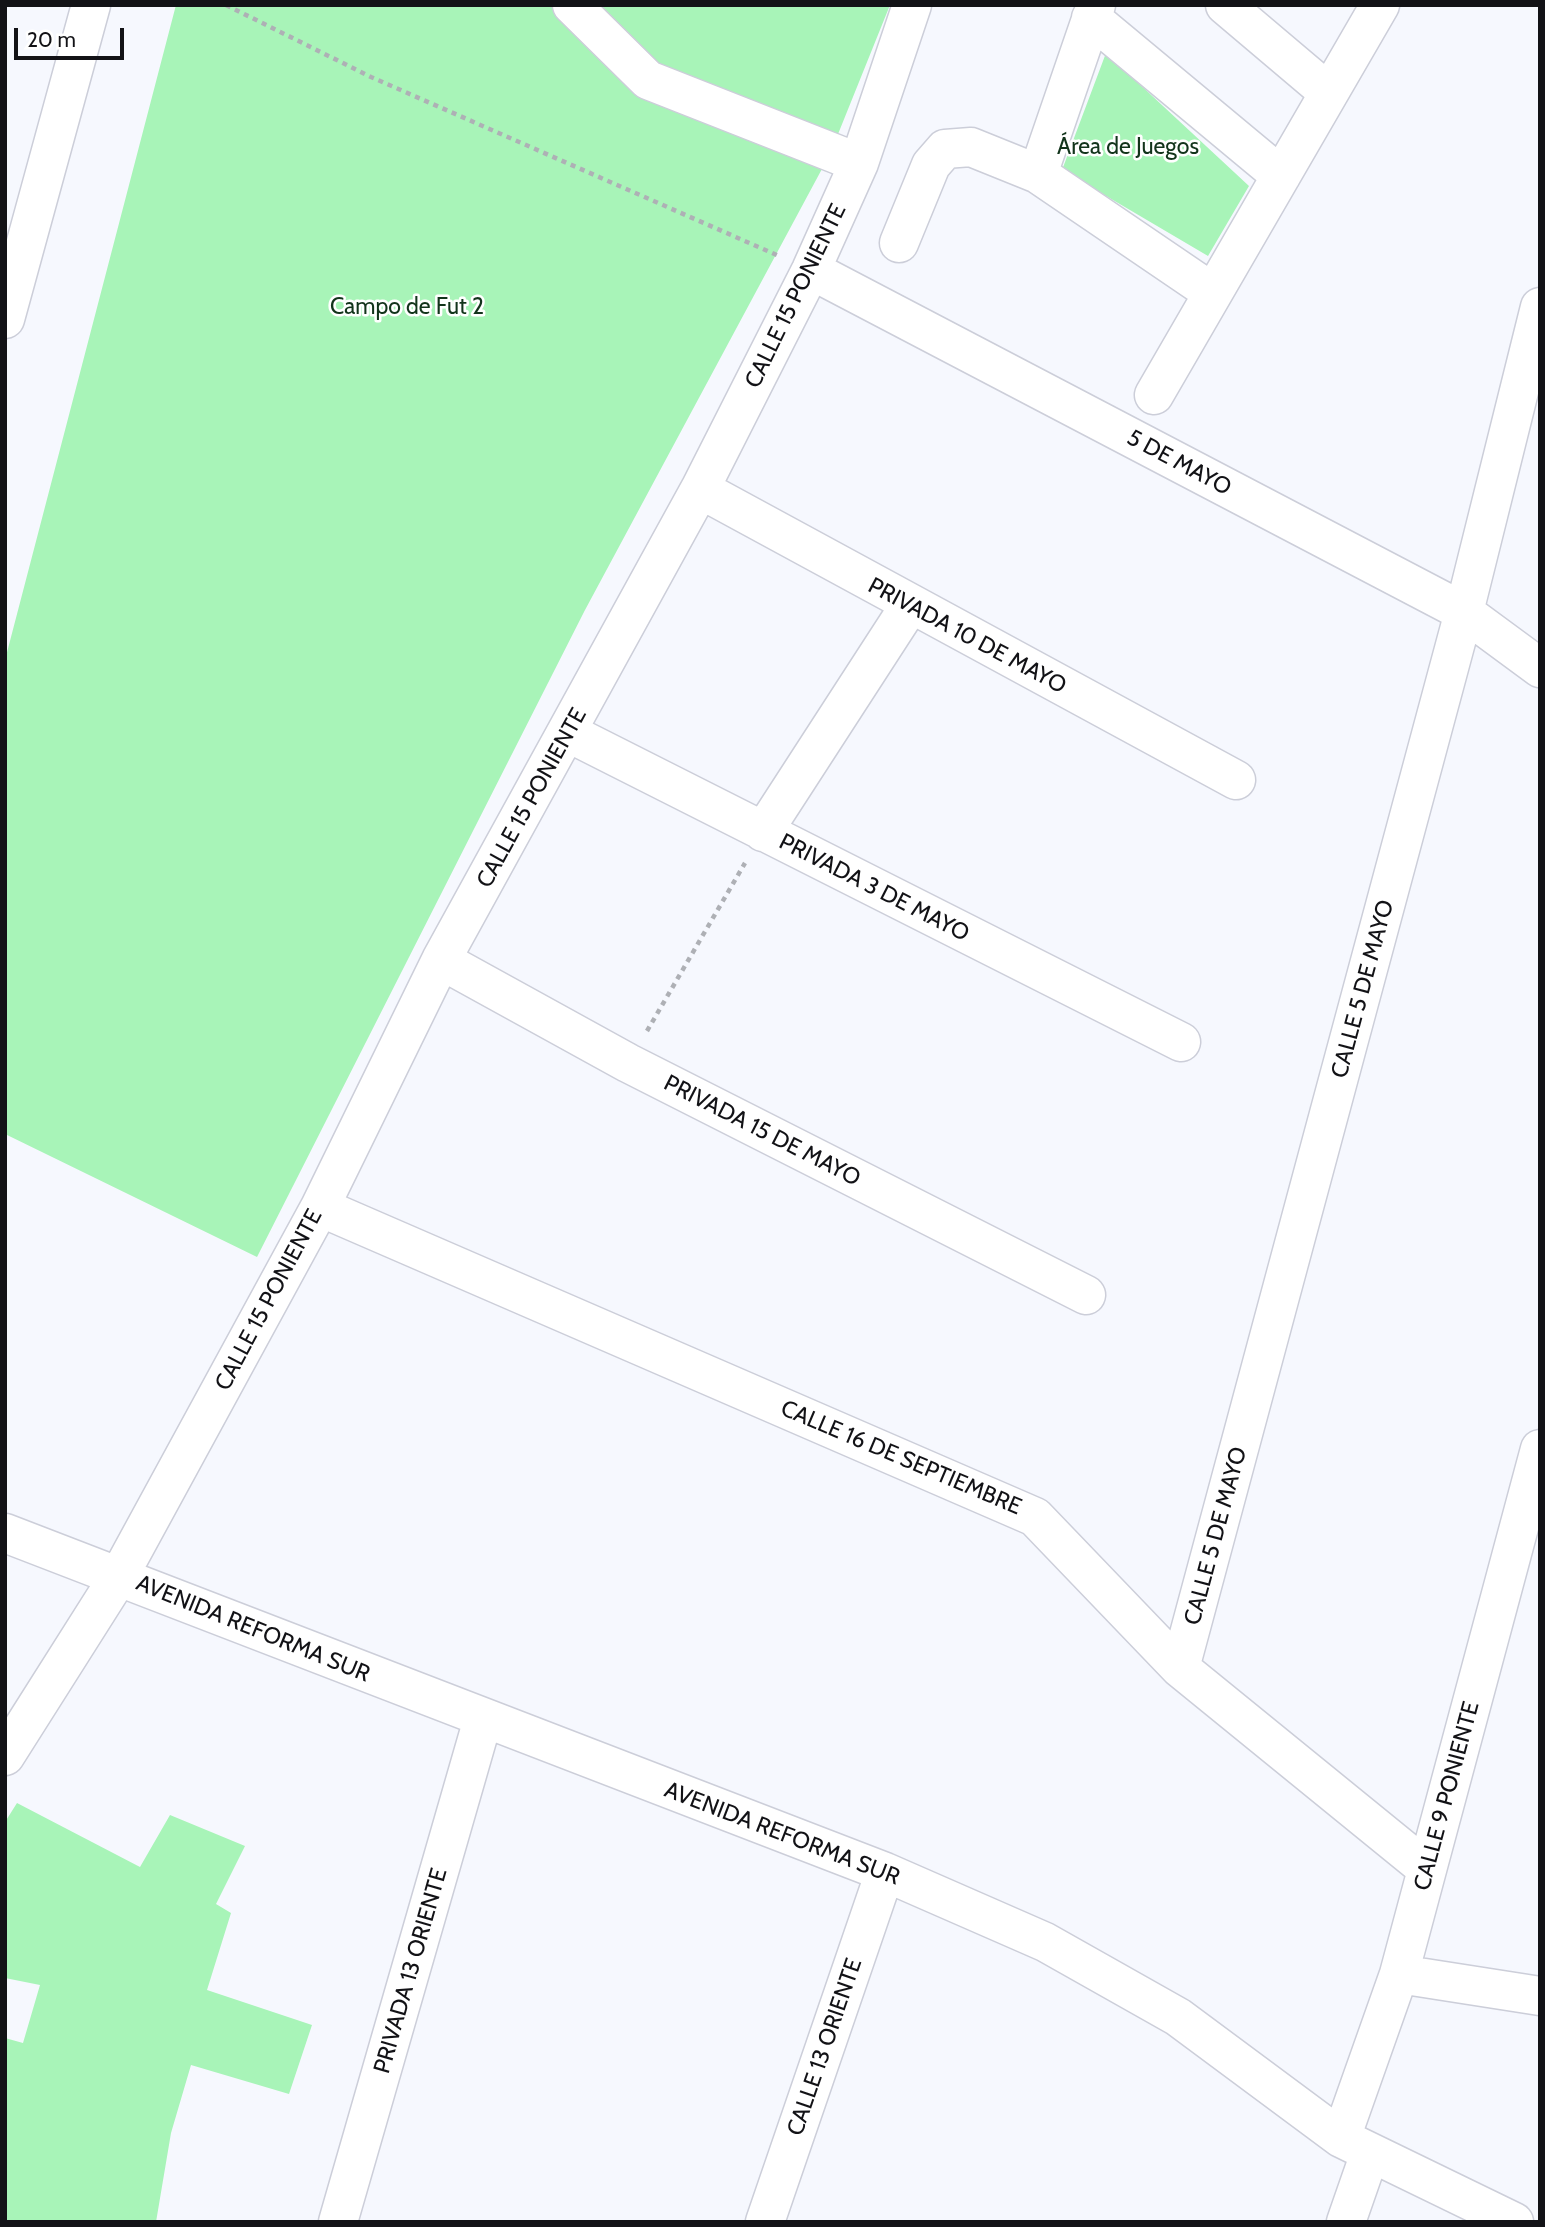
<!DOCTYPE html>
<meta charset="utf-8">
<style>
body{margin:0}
#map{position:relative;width:1545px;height:2227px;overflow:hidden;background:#f6f8fe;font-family:Cabin,sans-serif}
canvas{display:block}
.frame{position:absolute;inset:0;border:7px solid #121216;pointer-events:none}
.scale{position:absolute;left:14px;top:28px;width:110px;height:32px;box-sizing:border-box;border:4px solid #121216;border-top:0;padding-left:9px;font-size:21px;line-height:24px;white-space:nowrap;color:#121216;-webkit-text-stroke:5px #fff;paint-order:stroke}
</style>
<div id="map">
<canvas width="1545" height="2227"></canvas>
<div class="frame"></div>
<div class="scale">20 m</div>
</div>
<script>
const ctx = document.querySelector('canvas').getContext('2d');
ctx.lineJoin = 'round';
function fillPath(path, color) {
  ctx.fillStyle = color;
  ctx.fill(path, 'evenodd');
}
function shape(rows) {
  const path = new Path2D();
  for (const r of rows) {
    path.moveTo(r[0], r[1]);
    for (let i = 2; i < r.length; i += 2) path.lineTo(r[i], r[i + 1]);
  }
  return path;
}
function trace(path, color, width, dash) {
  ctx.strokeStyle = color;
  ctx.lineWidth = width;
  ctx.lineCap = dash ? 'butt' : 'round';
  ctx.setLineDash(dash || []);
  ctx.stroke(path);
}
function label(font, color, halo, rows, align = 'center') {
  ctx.font = font + ' Cabin,sans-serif';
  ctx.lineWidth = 5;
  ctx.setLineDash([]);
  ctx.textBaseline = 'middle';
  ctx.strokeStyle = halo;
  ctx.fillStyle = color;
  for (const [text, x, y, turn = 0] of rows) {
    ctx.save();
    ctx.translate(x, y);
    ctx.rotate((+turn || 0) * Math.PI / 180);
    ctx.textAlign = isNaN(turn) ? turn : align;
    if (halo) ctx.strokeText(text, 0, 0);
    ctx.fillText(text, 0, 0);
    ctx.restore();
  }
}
fillPath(shape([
 [176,5,890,5,830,154,585,610,257,1257,5,1134,5,660],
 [1106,53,1249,186,1208,256,1062,170],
 [17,1803,140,1867,170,1815,245,1846,216,1904,231,1913,207,1990,312,2025,289,2094,191,2065,171,2133,156,2222,5,2222,5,2038,23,2043,40,1985,5,1978,5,1822]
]), '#a8f4b8');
const minor = shape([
 [572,5,648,80,859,163],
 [1225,5,1329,93],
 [1091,18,1281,176],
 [1038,174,1096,5],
 [899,243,931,165,945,149,971,147,1038,174,1213,293],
 [811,270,1464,612,1540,668],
 [5,319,91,5],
 [1154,395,1380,5],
 [700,489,1236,780],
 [569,733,1181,1042],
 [763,832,910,605],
 [441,960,628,1063,1086,1295],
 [320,1207,1035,1517,1180,1668,1427,1869],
 [5,1533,885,1872,1045,1942,1178,2017,1341,2138,1514,2222],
 [1180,1668,1464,612,1540,307],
 [5,1756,119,1576,320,1207,441,960,700,489,811,270,859,163,912,5],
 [1399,1974,1540,1996],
 [1341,2138,1399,1974,1540,1449],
 [338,2222,483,1719],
 [765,2222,885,1872],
 [1346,2222,1370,2153]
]);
trace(minor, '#ccced9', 41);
trace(shape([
 [226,5,371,77,779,256],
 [647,1031,745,863]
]), '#aeb0b5', 4.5, [5, 5]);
trace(minor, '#fff', 38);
label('23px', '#12341b', '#fff', [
 ["Área de Juegos",1128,147],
 ["Campo de Fut 2",407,307]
]);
label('23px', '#121216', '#fff', [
 ["CALLE 15 PONIENTE",796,296,-64],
 ["5 DE MAYO",1179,463,28],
 ["PRIVADA 10 DE MAYO",967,636,28],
 ["CALLE 15 PONIENTE",532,798,-61],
 ["PRIVADA 3 DE MAYO",874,888,27],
 ["CALLE 5 DE MAYO",1363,989,-75],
 ["PRIVADA 15 DE MAYO",762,1131,27],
 ["CALLE 15 PONIENTE",269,1300,-62],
 ["CALLE 16 DE SEPTIEMBRE",901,1458,23],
 ["CALLE 5 DE MAYO",1216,1536,-75],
 ["AVENIDA REFORMA SUR",253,1629,22],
 ["CALLE 9 PONIENTE",1447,1796,-75],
 ["AVENIDA REFORMA SUR",782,1834,21],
 ["PRIVADA 13 ORIENTE",411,1971,-74],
 ["CALLE 13 ORIENTE",825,2047,-71]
]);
</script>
